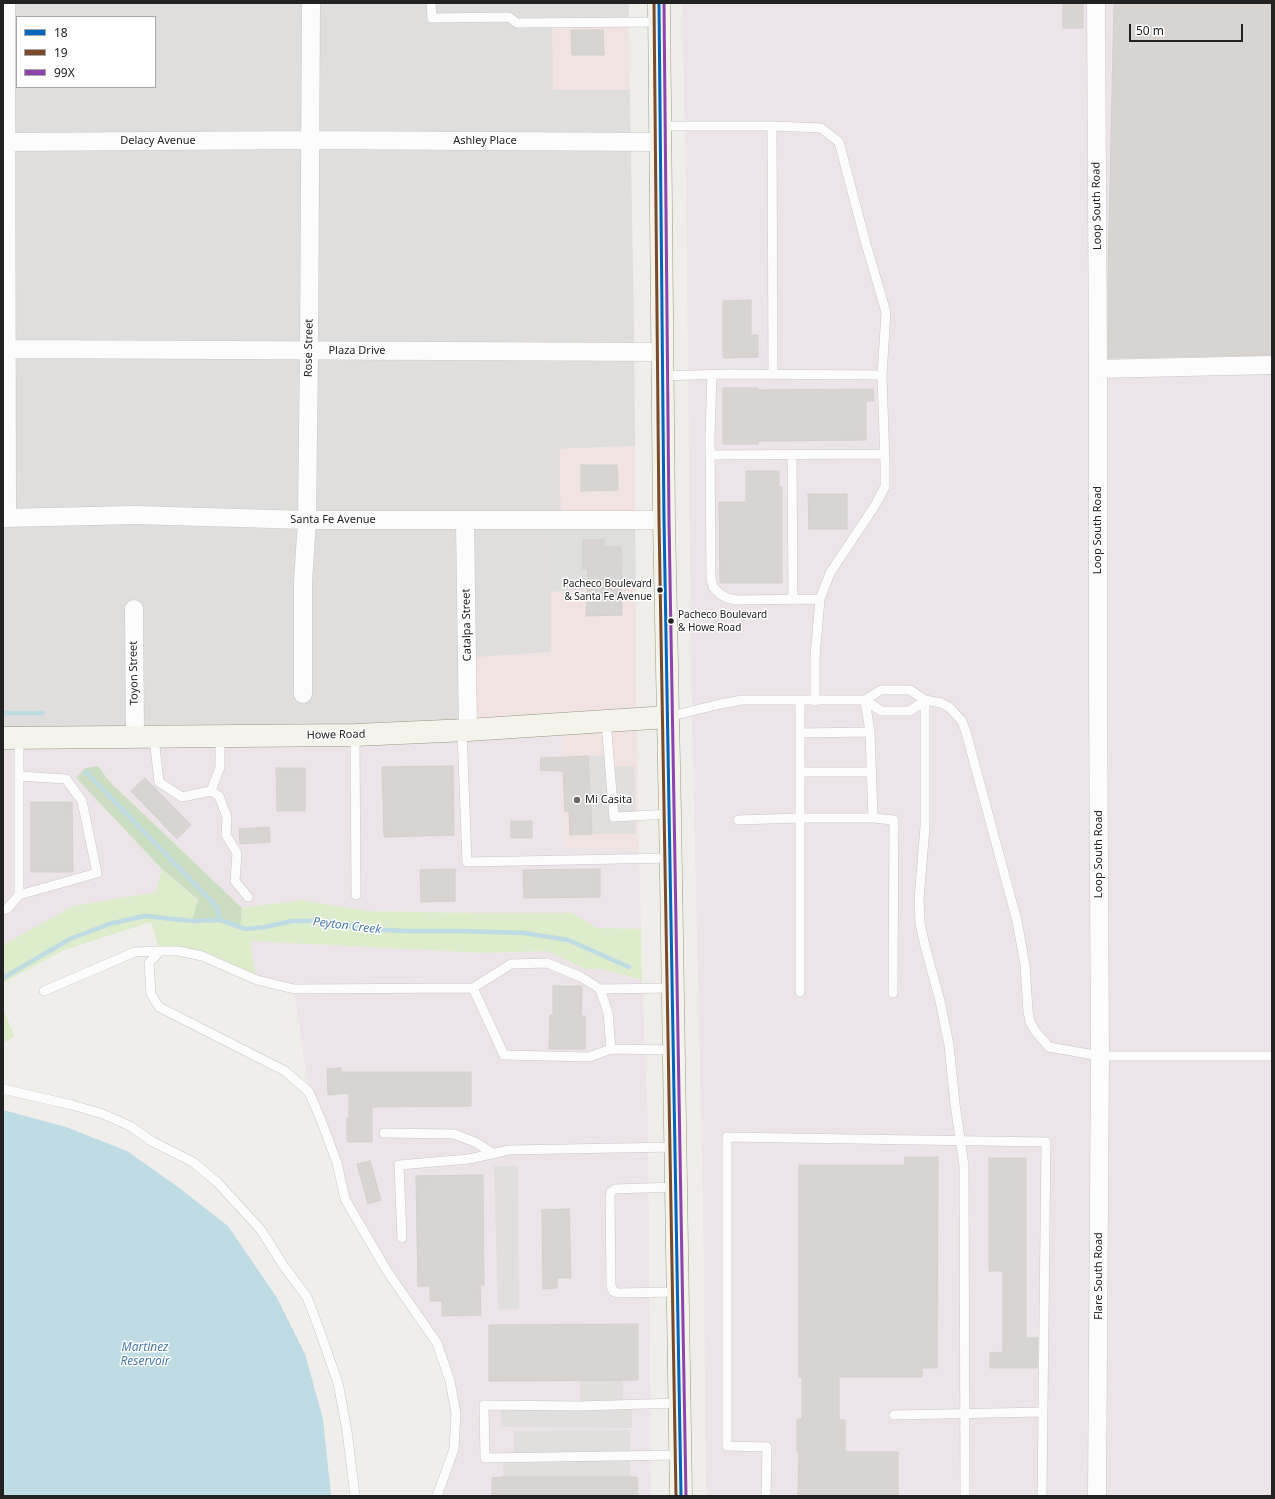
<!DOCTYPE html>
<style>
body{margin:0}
#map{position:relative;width:1275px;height:1499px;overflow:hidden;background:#f0eeeb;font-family:"Noto Sans",sans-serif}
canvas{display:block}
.frame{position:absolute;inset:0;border:4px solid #222;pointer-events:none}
.legend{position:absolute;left:16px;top:16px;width:140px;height:72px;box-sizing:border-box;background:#fff;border:1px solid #a7a7a7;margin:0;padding:5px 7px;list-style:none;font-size:12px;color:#222}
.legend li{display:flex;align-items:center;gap:8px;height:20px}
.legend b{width:20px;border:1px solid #a7a7a7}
.scale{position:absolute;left:1129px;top:24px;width:114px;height:18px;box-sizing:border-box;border:2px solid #222;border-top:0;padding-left:5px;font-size:12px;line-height:14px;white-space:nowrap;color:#222;-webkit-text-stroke:3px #fff;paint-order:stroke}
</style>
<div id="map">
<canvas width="1275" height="1499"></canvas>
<div class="frame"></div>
<ul class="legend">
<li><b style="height:5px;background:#0065bd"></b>18</li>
<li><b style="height:5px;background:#7a4b2a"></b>19</li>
<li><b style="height:5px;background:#8e44ad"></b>99X</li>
</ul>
<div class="scale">50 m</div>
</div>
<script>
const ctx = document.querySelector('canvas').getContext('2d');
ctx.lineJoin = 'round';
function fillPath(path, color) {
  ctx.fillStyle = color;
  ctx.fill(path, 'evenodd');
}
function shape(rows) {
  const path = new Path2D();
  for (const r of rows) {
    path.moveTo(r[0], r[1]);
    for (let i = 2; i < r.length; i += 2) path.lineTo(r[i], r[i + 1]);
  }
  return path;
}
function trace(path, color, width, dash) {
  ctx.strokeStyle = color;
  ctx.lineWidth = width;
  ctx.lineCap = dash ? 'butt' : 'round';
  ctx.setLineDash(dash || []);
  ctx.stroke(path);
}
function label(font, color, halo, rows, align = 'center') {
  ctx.font = font + ' "Noto Sans",sans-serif';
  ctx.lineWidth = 3;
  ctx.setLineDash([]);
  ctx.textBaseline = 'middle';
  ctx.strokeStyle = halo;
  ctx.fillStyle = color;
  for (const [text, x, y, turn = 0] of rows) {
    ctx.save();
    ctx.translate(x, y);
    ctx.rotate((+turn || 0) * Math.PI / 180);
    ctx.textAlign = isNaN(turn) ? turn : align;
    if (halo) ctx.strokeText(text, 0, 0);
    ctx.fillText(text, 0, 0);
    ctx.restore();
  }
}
fillPath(shape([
 [3,3,629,3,629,23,554,90,630,90,634,330,635,446,560,449,561,520,551,520,551,652,467,658,468,730,3,738],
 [17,17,155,17,155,87,17,87]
]), '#dfdedc');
fillPath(shape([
 [552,23,629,23,630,90,553,90],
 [635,446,635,520,561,520,560,449],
 [636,586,636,689,639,851,564,847,561,724,468,730,467,658,551,652,551,592]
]), '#f1e3e1');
fillPath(shape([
 [682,3,1272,3,1272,1496,706,1496,703,1202,691,674,686,179],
 [561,724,564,847,639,851,641,929,597,928,572,913,470,913,368,911,301,900,242,908,110,782,98,766,85,768,76,778,162,869,156,892,73,906,3,945,3,738],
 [250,941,485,953,547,951,585,968,601,969,642,980,648,1122,651,1496,437,1496,454,1449,456,1413,437,1343,345,1199,309,1092,294,990,257,980]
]), '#ede4e9');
fillPath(shape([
 [551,520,635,520,636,586,551,592]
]), '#dededc');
fillPath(shape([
 [162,869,198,901,192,921,220,920,239,927,242,908,301,900,368,911,470,913,572,913,597,928,641,929,642,980,601,969,585,969,547,951,485,953,250,941,257,980,202,956,160,951,151,922,64,950,3,983,3,945,73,906,156,892],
 [3,1008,14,1036,3,1044]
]), '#ddeccb');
fillPath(shape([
 [98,766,110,782,242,908,240,927,220,920,192,921,198,900,162,869,76,778,85,768]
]), '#cbdec1');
fillPath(shape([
 [610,755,611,766,634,766,636,834,592,834,588,756],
 [494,1166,518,1166,519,1309,498,1310],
 [580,1380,623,1380,623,1405,632,1405,632,1428,501,1427,501,1406,580,1406],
 [630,1430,630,1477,503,1477,503,1458,514,1458,514,1431]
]), '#e0dfde');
fillPath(shape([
 [3,1110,66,1127,127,1151,178,1187,228,1226,277,1298,305,1354,323,1419,331,1496,3,1496]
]), '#bfdbe3');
trace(shape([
 [3,713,43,713],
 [86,772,216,906,220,920],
 [3,978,70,939,109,924,145,916,192,921,220,920,246,929,265,927,292,921,327,921,367,929,405,931,461,931,524,933,568,940,629,967]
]), '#bfdbe3', 4.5);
const building = shape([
 [1063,3,1083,3,1083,28,1063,28,1063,3],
 [1114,3,1272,3,1272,355,1108,358,1108,276,1114,3],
 [571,30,603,30,604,55,572,55,571,30],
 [751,300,751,335,758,335,758,357,723,358,723,301,751,300],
 [723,388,758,388,758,390,873,389,874,401,866,401,866,440,758,441,758,444,723,444,723,388],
 [581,465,617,465,618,490,581,491,581,465],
 [746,471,779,471,779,487,782,487,782,583,720,583,719,502,746,502,746,471],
 [808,494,847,494,847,529,809,529,808,494],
 [583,540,604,540,604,547,621,547,622,615,586,616,588,569,583,569,583,540],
 [588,756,592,834,570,835,569,811,565,812,563,771,540,770,541,758,588,756],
 [453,766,454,835,384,837,382,767,453,766],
 [276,768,305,768,305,811,277,811,276,768],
 [145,778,191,825,177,839,131,791,145,778],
 [31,802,72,802,73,872,31,872,31,802],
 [511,821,532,821,532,838,511,838,511,821],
 [269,827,270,842,240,844,239,829,269,827],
 [455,869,455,901,421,902,420,870,455,869],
 [600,869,600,897,524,898,523,870,600,869],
 [553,986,582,986,581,1016,585,1016,585,1049,549,1049,550,1015,553,1015,553,986],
 [341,1068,341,1072,471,1072,471,1106,372,1107,372,1142,347,1142,347,1118,349,1118,349,1093,328,1095,327,1069,341,1068],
 [905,1157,938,1157,937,1368,922,1368,922,1377,839,1377,839,1420,845,1420,845,1452,898,1452,898,1496,798,1496,799,1452,797,1452,797,1419,802,1419,802,1377,799,1377,799,1165,905,1165,905,1157],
 [989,1158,1026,1158,1026,1338,1038,1338,1037,1368,990,1368,990,1353,1003,1352,1003,1271,989,1271,989,1158],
 [370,1161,381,1200,368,1204,357,1164,370,1161],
 [483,1175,484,1285,480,1285,481,1315,442,1316,442,1301,430,1301,430,1286,418,1286,416,1176,483,1175],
 [569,1209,571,1278,557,1278,557,1288,543,1289,542,1210,569,1209],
 [638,1324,638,1380,489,1381,489,1325,638,1324],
 [503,1477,637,1477,638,1496,492,1496,492,1478,503,1477]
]);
fillPath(building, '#d7d4d2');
trace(building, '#d3d0cc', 1);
const lane = shape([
 [431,3,432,18,509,17,517,23,659,22],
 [661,126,772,126,773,374],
 [772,126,821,128,839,142,866,244,886,312,882,375],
 [712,375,710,436,711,579,713,587,720,594,727,598,736,600,820,599],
 [663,376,727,374,882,375,885,464,885,487,874,507,830,573,820,599,815,657,815,701],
 [710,455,884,454],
 [792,455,793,599],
 [865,700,870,732,873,818],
 [865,700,881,711,910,711,925,700],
 [925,700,925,827,919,899,920,923,925,946,940,1001,949,1045,955,1104,964,1166,965,1496],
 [800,701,800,992],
 [668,717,720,704,742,700,865,700,881,690,910,690,925,700,941,703,949,707,962,721,966,732,1017,921,1025,965,1028,1011,1030,1022,1036,1032,1049,1047,1100,1056,1272,1056],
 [606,722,614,817,670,814],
 [462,731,467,862,671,858],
 [800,733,870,732],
 [355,735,356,895],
 [154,737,159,782,182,797,211,791,220,767,220,736],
 [800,772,871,772],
 [19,776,66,779,82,801,97,873,19,895],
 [211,791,219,796,227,817,226,835,237,853,235,881,248,897],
 [738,820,800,818,873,818,894,820,893,993],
 [3,910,7,909,19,895,19,738],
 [473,988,504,1055,589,1057,611,1049,673,1050],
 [600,989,608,1013,611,1049],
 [44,991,135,952,160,951],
 [3,1089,72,1105,103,1114,130,1126,153,1142,193,1162,217,1182,261,1230,283,1265,307,1297,319,1329,338,1383,347,1431,355,1496],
 [384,1133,454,1134,475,1142,494,1154],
 [675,1187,615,1189,611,1192,610,1196,611,1286,613,1291,617,1293,678,1292],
 [402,1238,399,1165,469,1159,509,1150,675,1147],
 [679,1403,580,1406,484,1405,485,1458,680,1455],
 [894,1415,1043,1412],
 [437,1496,454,1449,456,1413,450,1381,437,1343,387,1271,345,1199,337,1163,321,1120,309,1092,285,1071,159,1007,151,994,149,963,160,951,179,951,202,956,257,980,294,989,473,988,511,964,547,963,581,977,600,989,672,988],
 [766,1496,767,1447,727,1446,727,1137,1046,1142,1042,1496]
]);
const street = shape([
 [6,3,7,518],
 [1096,3,1098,369,1098,687,1100,1056,1097,1496],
 [7,142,310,140,661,142],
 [3,349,663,352],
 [1098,369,1272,365],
 [3,518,135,515,307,520,664,520],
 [465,520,468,730],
 [134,609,135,737],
 [303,694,303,582,307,520,309,351,311,3]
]);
const secondary = shape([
 [659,3,664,520,670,814,681,1496],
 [3,738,355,735,468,730,668,717]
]);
trace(lane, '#c9c8c7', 10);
trace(street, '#c9c8c7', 19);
trace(secondary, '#999a82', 23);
trace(lane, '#fdfcfc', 9);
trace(street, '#fdfcfc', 18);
trace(secondary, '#f4f4ed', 22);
trace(shape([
 [659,3,664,520,681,1496]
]), '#0065bd', 3);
trace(shape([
 [654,3,659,520,676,1496]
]), '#7a4b2a', 3);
trace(shape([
 [664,3,669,520,686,1496]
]), '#8e44ad', 3);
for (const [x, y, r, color] of [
 [660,590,3.5,"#222"],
 [671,621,3.5,"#222"],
 [577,800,4,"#6a6968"]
]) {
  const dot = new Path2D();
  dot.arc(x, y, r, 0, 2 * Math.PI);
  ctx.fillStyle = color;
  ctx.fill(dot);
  trace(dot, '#fff', 1.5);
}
label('10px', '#222', '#fff', [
 ["Pacheco Boulevard",652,584],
 ["& Santa Fe Avenue",652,597],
 ["Pacheco Boulevard",678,615,"left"],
 ["& Howe Road",678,628,"left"]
], 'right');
label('11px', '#222', '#fff', [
 ["Delacy Avenue",158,141],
 ["Ashley Place",485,141],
 ["Loop South Road",1097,206,-91],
 ["Rose Street",309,348,-89],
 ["Plaza Drive",357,351],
 ["Santa Fe Avenue",333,520],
 ["Loop South Road",1098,530,-90],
 ["Catalpa Street",467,625,-91],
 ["Toyon Street",134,673,-91],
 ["Howe Road",336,735,-1],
 ["Loop South Road",1099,854,-90],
 ["Flare South Road",1099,1276,-90]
]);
label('11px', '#222', '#fff', [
 ["Mi Casita",585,800]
], 'left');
label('italic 12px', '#4a7aab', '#fff', [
 ["Peyton Creek",347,926,7],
 ["Martinez",145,1348],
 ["Reservoir",145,1362]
]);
</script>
